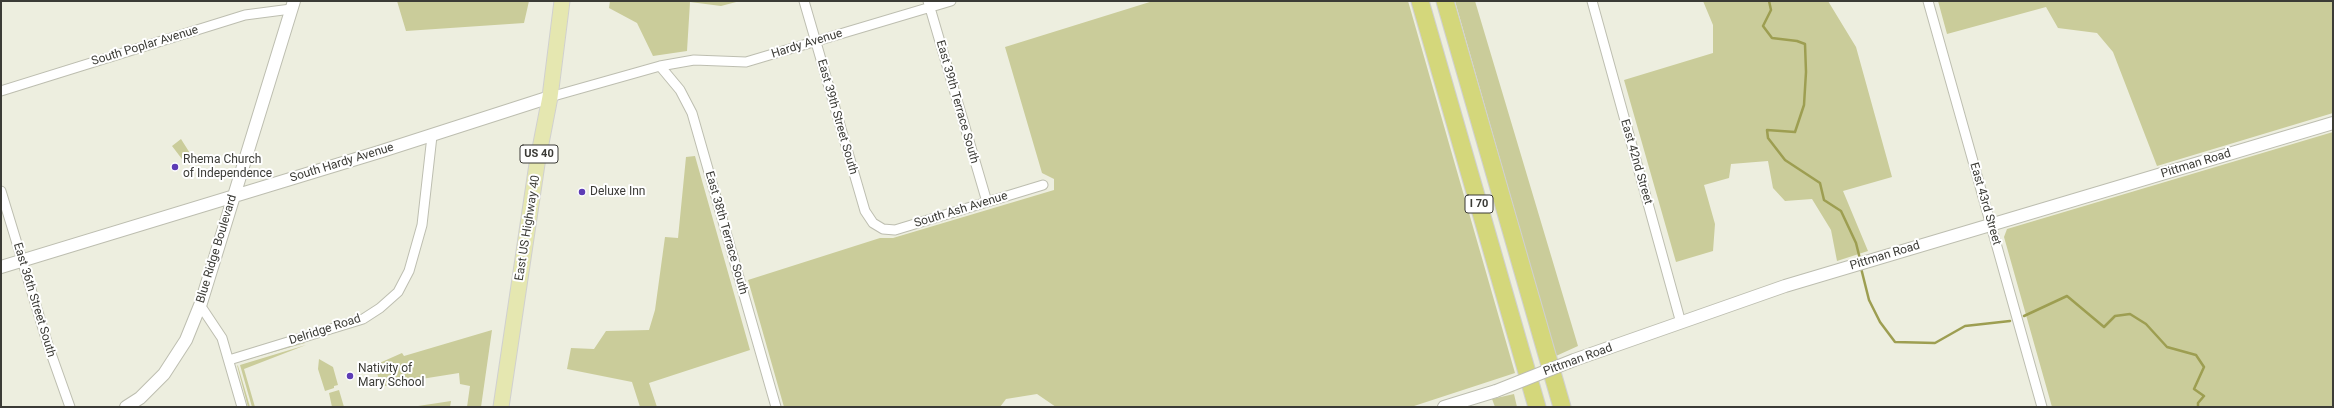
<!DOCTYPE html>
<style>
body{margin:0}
#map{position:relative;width:2334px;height:408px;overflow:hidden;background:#edeedf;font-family:Roboto,sans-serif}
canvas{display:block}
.frame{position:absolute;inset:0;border:2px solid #3b3b36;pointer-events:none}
</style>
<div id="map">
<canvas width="2334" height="408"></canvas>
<div class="frame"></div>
</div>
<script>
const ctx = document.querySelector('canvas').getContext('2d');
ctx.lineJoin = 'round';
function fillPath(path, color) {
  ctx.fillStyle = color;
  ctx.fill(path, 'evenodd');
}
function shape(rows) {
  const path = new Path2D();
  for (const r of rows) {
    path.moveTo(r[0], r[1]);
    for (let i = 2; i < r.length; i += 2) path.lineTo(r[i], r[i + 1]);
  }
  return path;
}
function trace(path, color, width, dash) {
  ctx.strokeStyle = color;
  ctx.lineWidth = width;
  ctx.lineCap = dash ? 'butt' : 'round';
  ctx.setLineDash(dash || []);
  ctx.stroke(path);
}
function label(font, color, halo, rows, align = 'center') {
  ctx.font = font + ' Roboto,sans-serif';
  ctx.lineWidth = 4;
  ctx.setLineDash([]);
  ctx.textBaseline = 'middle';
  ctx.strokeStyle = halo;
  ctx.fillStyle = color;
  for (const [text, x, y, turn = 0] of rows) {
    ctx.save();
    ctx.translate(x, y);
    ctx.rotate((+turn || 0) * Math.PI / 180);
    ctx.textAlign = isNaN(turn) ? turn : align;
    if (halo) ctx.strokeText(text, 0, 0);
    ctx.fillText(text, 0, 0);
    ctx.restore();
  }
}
fillPath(shape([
 [397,1,529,1,524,23,406,31],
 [610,1,740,1,721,6,690,2,687,51,653,56,637,23,609,8],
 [1153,1,1408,1,1515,373,1411,407,1056,407,1037,394,1006,399,1000,407,784,407,748,280,880,238,893,238,1054,190,1054,179,1042,173,1005,47],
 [1455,1,1475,1,1578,346,1556,356],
 [1703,1,1828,1,1856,47,1892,177,1843,191,1868,251,1837,261,1831,230,1812,199,1785,201,1773,188,1768,161,1731,164,1729,178,1704,185,1715,224,1713,251,1676,262,1624,80,1713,53,1713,25],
 [1938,1,2333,1,2333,113,2157,166,2113,52,2097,33,2058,28,2046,7,1947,34],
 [2333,132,2333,407,2052,407,2004,237,2007,229],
 [181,139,193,158,185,163,172,146],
 [695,156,750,350,649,383,657,407,640,407,632,382,567,369,571,348,594,349,606,331,649,330,655,310,665,237,678,238,686,157],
 [492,330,481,407,467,407,470,386,460,384,459,373,415,380,416,387,402,382,381,387,375,365,402,353,404,356],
 [303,342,305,343,239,362,241,361],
 [306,345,244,369,255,407,252,407,240,365],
 [319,359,333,367,338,385,334,386,334,388,325,391,318,369],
 [237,365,238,366,250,407,248,407],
 [339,390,344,407,332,407,329,393],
 [1514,394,1517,407,1495,407,1492,399],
 [451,401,450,407,418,407,418,406]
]), '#cacc9a');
trace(shape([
 [1769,1,1771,10,1763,26,1772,38,1797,41,1805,44,1806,72,1804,105,1795,132,1767,130,1768,138,1785,160,1820,183,1824,200,1841,211,1856,243,1860,259],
 [1861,268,1869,300,1880,322,1895,342,1935,343,1965,326,2010,321],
 [2024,316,2067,296,2104,327,2115,316,2130,314,2146,324,2167,347,2196,355,2204,367,2194,389,2204,396,2198,403,2198,407]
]), '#9d9e51', 2.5);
const minor = shape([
 [804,1,865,211,873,223,883,229,895,230,1043,185],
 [928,1,987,202],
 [1592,1,1681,323],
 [1928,1,2042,407],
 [660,66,680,90,692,113,776,407],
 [1,91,245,15,291,9],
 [550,97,660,66,694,60,746,62,951,1],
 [1,191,48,345,70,407],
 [200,305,222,338,242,407],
 [229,360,363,319,380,308,398,292,409,271,422,225,432,136]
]);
const tertiary = shape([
 [1,267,379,152,550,97],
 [1574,360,1785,286,2333,123],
 [126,407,140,398,164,374,186,340,201,303,294,1],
 [1444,407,1496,391]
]);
const primary = shape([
 [501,407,537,164,550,97,562,1]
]);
const motorway = shape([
 [1420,1,1537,407],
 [1445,1,1562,407]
]);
trace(minor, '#bdbeb0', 11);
trace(tertiary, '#bdbeb0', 14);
trace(primary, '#d0d0cf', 17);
trace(motorway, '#d0d0cf', 19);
trace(minor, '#fff', 9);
trace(tertiary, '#fff', 12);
trace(primary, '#e5e7b0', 15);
trace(motorway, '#d4d77b', 17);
const tertiaryBridge = shape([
 [1496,391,1574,360]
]);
trace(tertiaryBridge, '#bdbeb0', 14, []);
trace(tertiaryBridge, '#fff', 12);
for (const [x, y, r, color] of [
 [175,167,4,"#5d3cb5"],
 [582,192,4,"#5d3cb5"],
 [350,376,4,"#5d3cb5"]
]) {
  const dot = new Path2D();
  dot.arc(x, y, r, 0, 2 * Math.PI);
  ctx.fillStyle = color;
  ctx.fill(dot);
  trace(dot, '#fff', 1.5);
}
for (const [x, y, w] of [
 [539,154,38],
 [1479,204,28]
]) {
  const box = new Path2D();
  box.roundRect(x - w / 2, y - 9, w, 18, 3);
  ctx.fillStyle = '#fff';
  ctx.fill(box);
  trace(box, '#3b3b36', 1);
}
label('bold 11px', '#3b3b36', null, [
 ["US 40",539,154],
 ["I 70",1479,204]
]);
label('12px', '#3b3b36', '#fff', [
 ["Hardy Avenue",807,44,-17],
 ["South Poplar Avenue",145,46,-17],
 ["East 39th Terrace South",957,102,74],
 ["East 39th Street South",837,117,74],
 ["East 42nd Street",1636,162,74],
 ["South Hardy Avenue",342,163,-17],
 ["Pittman Road",2196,164,-17],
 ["East 43rd Street",1985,204,74],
 ["South Ash Avenue",961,210,-17],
 ["East US Highway 40",528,228,-81],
 ["East 38th Terrace South",726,233,74],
 ["Blue Ridge Boulevard",217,249,-73],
 ["Pittman Road",1885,256,-17],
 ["East 36th Street South",34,300,73],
 ["Delridge Road",325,330,-18],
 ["Pittman Road",1578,360,-20]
]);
label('12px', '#3b3b36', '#fff', [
 ["Rhema Church",183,160],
 ["of Independence",183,174],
 ["Deluxe Inn",590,192],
 ["Nativity of",358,369],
 ["Mary School",358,383]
], 'left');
</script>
